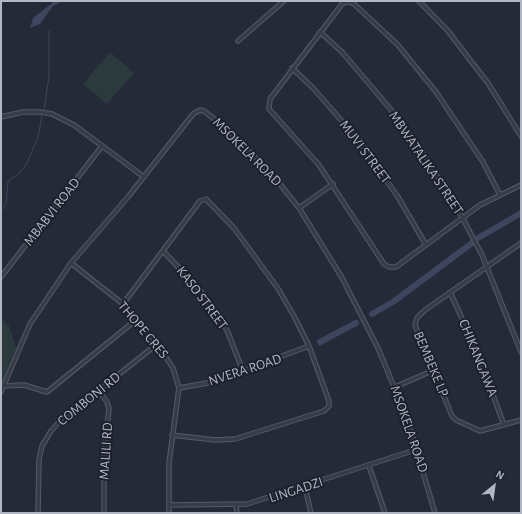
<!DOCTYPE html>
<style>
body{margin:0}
#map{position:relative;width:522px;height:514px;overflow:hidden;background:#252a38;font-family:"Alegreya Sans",sans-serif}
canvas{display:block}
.frame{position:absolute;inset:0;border:2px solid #b3b7c4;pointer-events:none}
.north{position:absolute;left:474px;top:466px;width:40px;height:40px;-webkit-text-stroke:3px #1d212d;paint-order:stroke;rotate:29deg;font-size:11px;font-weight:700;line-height:16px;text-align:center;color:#b3b7c4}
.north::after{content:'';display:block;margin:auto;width:14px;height:18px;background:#b3b7c4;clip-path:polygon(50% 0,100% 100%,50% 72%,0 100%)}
</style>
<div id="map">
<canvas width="522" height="514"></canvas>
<div class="frame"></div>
<div class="north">N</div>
</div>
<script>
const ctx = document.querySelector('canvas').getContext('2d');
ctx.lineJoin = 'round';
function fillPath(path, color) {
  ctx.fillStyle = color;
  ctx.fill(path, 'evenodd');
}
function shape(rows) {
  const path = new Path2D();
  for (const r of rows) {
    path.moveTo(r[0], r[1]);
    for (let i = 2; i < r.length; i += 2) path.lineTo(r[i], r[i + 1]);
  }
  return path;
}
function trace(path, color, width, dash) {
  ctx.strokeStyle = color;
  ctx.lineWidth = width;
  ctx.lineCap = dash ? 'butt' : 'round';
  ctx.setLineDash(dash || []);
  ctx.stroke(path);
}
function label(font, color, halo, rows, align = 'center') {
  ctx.font = font + ' "Alegreya Sans",sans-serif';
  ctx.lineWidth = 4;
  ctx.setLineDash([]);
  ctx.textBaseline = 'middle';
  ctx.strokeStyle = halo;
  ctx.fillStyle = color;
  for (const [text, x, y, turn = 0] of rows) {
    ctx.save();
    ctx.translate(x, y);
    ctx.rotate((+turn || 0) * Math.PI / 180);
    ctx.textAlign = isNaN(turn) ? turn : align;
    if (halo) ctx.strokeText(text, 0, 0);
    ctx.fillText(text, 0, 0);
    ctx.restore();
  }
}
fillPath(shape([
 [110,52,134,73,107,104,83,84],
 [1,318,9,326,16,348,2,383]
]), '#2b3a3d');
fillPath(shape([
 [55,1,63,1,53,6,40,24,30,28,33,18]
]), '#3d455f');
trace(shape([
 [44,110,49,76,49,31],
 [1,211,6,204,8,181,19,174,27,163,38,137,42,116]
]), '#3d455f', 1);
trace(shape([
 [478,238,521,213],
 [372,314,393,302,472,243],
 [320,342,356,323]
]), '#3d455f', 6);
const street = shape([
 [419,1,448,31,470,60,488,83,521,136],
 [320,32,342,52,398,118,423,153,462,217,482,255,521,352],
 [238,41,284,1],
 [292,68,313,88,361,143,398,197,426,245],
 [1,117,23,112,40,112,52,114,74,125,144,177],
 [500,195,483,162,436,92,398,45,353,3,346,2,342,4,270,99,269,109,319,165,384,264,389,267,396,267,480,205,521,185],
 [299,208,333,184],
 [521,243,425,310,417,318,415,325,452,416,456,420,480,431,521,420],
 [163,251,200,290,218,315,227,330,243,371],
 [71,263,123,304,157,344,173,368,179,388,169,463,169,513],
 [1,277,102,146],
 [450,292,478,354,504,425],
 [123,304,200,201,206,199,234,228,279,290,295,318,309,346,329,401,329,406,324,411,235,439,215,440,172,435],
 [2,386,24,385,47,392,136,320],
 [395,387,434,370],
 [179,388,213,382,309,346],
 [99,391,107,402,109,409,104,455,104,513],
 [1,392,30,324,71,263,128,197,193,114,200,110,204,111,227,129,275,178,299,208,341,276,378,348,407,418,435,513],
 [369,466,385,513],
 [305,487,311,513],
 [169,505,247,504,418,449],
 [236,505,237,513],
 [38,513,39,459,42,446,51,431,59,422,157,344]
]);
trace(street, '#565a66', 5.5);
trace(street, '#383c48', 3.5);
label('14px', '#b3b7c4', '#1d212d', [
 ["MSOKELA ROAD",247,152,45],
 ["MUVI STREET",365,152,53],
 ["MBWATALIKA STREET",426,163,56],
 ["MBABVI ROAD",52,212,-52],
 ["KASO STREET",202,298,53],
 ["THOPE CRES",143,330,50],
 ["CHIKANGAWA",478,358,68],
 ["BEMBEKE LP",431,364,67],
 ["NVERA ROAD",245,370,-18],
 ["COMBONI RD",89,399,-39],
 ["MSOKELA ROAD",409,429,71],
 ["MALILI RD",106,451,-86],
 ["LINGADZI",296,490,-18]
]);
</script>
